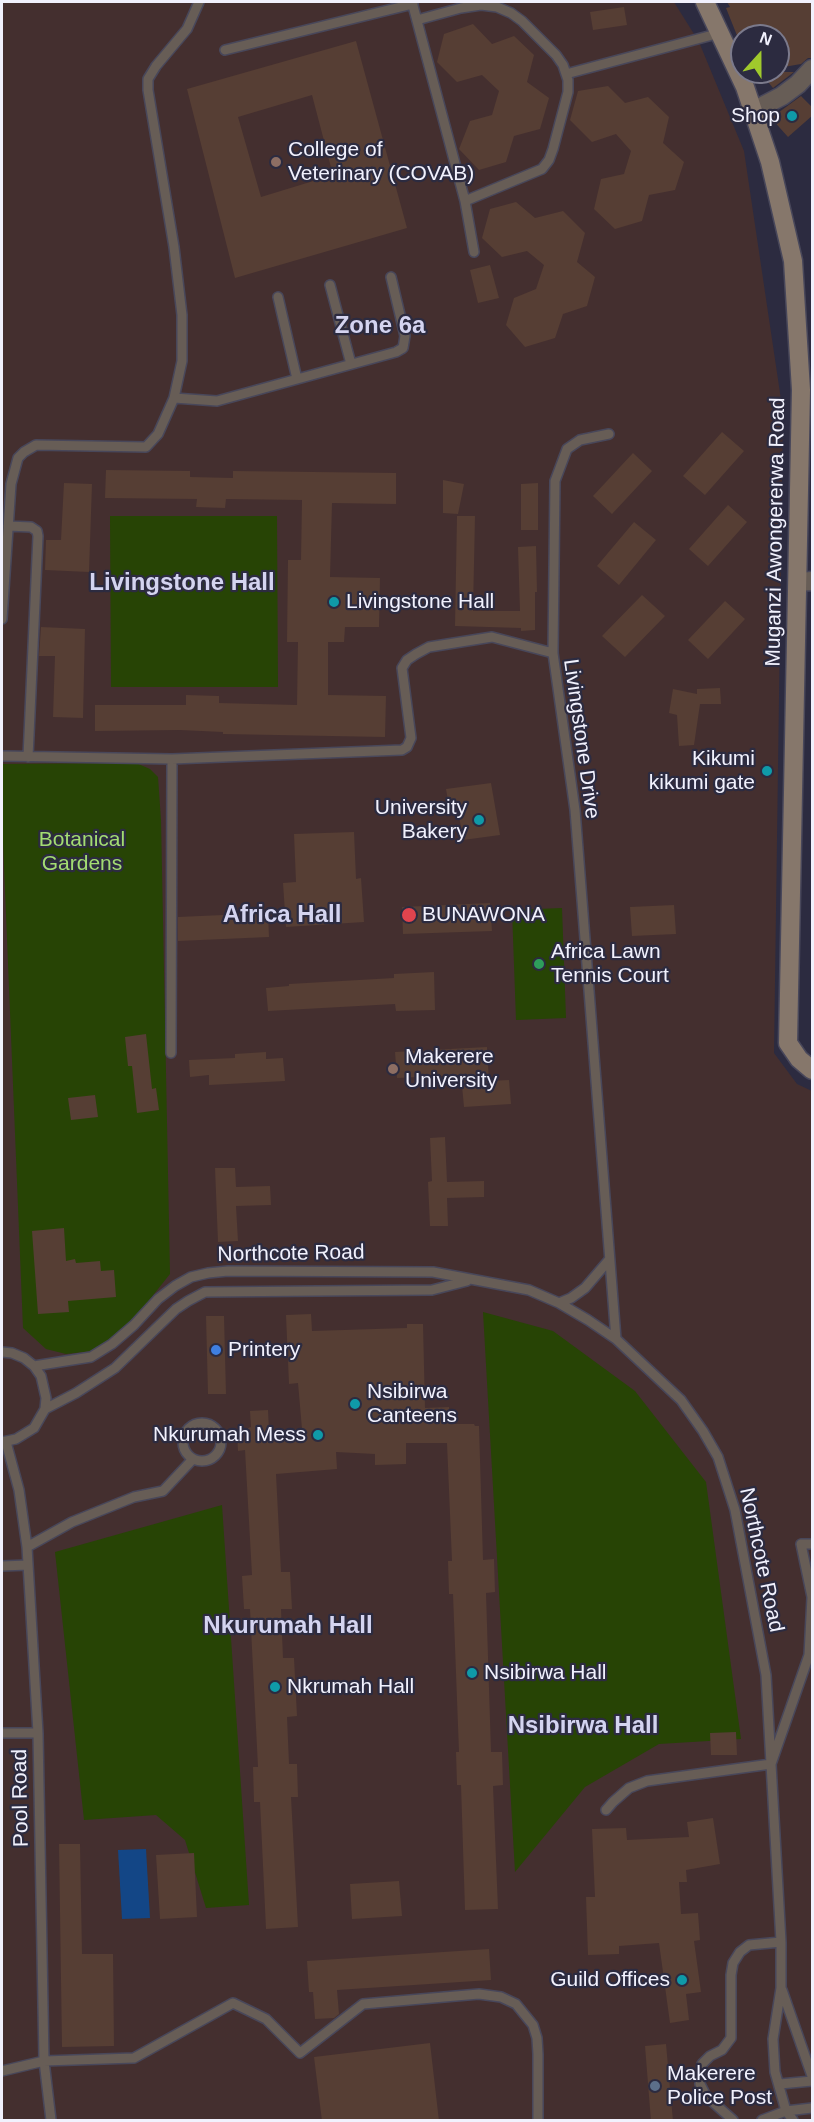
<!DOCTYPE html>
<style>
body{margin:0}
#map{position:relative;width:814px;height:2122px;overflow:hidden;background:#2c2b40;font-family:Helvetica,sans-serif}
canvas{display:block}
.frame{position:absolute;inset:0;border:3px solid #f1f1fd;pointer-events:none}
.north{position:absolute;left:730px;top:24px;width:60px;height:60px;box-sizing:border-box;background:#2c2b40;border:2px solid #7b7a8c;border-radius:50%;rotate:21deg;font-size:16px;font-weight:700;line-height:24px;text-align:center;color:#f1f1fd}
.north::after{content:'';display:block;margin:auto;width:21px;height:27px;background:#a0c92c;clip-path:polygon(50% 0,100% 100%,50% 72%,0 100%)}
</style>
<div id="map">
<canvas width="814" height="2122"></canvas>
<div class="frame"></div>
<div class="north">N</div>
</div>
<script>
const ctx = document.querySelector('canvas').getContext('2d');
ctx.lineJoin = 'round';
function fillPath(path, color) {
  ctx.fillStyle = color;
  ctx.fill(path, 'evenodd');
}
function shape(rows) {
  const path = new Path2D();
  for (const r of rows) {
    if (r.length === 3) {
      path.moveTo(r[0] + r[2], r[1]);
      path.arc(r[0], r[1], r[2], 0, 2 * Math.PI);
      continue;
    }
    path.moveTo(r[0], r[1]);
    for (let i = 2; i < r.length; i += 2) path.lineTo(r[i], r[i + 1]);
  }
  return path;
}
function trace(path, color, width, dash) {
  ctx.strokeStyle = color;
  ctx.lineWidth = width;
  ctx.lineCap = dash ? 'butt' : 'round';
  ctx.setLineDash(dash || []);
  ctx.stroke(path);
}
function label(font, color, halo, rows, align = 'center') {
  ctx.font = font + ' Helvetica,sans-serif';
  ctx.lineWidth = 4.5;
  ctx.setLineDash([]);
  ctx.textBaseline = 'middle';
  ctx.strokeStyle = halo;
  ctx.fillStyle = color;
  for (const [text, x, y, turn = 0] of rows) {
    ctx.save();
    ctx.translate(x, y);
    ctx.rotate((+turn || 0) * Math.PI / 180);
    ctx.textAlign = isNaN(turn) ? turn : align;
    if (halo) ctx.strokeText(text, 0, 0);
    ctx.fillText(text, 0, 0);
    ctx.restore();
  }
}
fillPath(shape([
 [2,2,674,2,699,42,744,151,783,413,774,1053,797,1084,812,1091,812,2120,2,2120]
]), '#442f2f');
fillPath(shape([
 [110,516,277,516,278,687,111,687],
 [136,763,150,769,158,777,161,820,170,1274,127,1328,93,1351,66,1354,46,1349,23,1328,2,817,2,764],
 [562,908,566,1018,516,1020,512,910],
 [483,1312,553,1331,635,1391,706,1482,741,1739,659,1744,585,1787,515,1872],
 [222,1505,249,1905,206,1908,185,1840,156,1815,84,1820,55,1552]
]), '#274405');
fillPath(shape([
 [146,1849,150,1918,122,1919,118,1850]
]), '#134686');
fillPath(shape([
 [727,2,813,2,813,58,808,58,801,64,778,68,778,36,742,36,742,42,740,43,726,8,730,7],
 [624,7,627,25,593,30,590,12],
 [473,24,492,44,514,36,534,55,527,82,549,98,540,129,514,136,506,162,479,170,459,149,470,121,492,115,499,91,482,75,457,82,437,62,444,34],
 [356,41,407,228,235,278,187,89],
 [312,95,333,175,261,197,238,117],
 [760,72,794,72,773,88],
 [608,86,625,103,648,97,669,117,663,143,684,162,675,190,649,195,642,221,615,229,594,209,601,179,624,174,631,151,616,134,592,142,570,120,578,91],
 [801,96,813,108,813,115,788,137,771,118],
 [516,202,535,218,563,211,585,233,577,262,595,277,587,306,563,314,555,338,525,347,506,325,514,298,536,289,544,265,527,251,502,257,482,238,490,209],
 [490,265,499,298,478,303,470,270],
 [722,432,744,451,705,495,683,476],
 [633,453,652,471,612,514,593,496],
 [106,470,190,471,190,477,233,478,233,471,396,473,396,504,332,503,330,577,380,578,379,627,345,627,344,642,328,642,328,695,386,696,385,737,223,734,223,732,180,730,95,731,95,705,186,705,186,695,219,696,219,703,297,705,298,642,287,642,288,560,301,560,302,500,226,499,225,508,196,507,197,499,105,498],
 [443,480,464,484,458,514,443,513],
 [64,483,92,484,89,572,45,570,46,540,61,540],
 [538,483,538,530,521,530,521,484],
 [728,505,747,522,708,566,689,549],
 [457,516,475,516,473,611,520,611,518,547,536,546,537,592,535,592,535,630,521,631,521,628,455,626],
 [634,522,656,540,619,585,597,566],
 [642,595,665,616,625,657,602,636],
 [725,601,745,619,708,659,688,640],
 [41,627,85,629,83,718,53,717,55,656,39,656],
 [720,688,721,704,700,704,694,745,679,746,677,715,669,713,673,689,697,694,697,689],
 [491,783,500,835,463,840,457,804,449,806,446,789],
 [354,832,356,879,361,878,364,922,286,927,283,883,296,882,294,834],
 [490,903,492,931,403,934,402,907],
 [674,905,676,934,632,936,630,907],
 [268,913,269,937,178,941,178,917],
 [434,972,435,1010,396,1011,395,1004,268,1011,266,988,289,986,289,984,394,978,394,974],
 [146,1034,152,1089,156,1088,159,1110,137,1113,132,1066,128,1066,125,1037],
 [487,1047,489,1081,509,1080,511,1104,464,1107,461,1075,397,1078,395,1052],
 [266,1052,266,1059,283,1058,285,1081,209,1085,209,1075,190,1077,189,1060,235,1058,235,1054],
 [95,1095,98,1117,71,1120,68,1098],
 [445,1137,447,1182,484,1181,484,1197,447,1198,448,1226,430,1226,428,1182,432,1181,430,1138],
 [215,1168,235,1168,236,1187,270,1186,271,1205,236,1206,238,1241,218,1242],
 [64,1228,66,1261,75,1259,76,1263,100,1261,101,1271,114,1270,116,1297,68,1301,69,1312,38,1314,32,1231],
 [311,1314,312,1331,407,1328,407,1324,423,1324,425,1408,449,1407,450,1424,474,1424,475,1426,479,1426,483,1560,494,1559,495,1592,486,1593,491,1752,502,1752,503,1785,493,1786,498,1909,465,1910,461,1785,457,1785,456,1752,459,1752,453,1594,449,1594,448,1561,452,1561,447,1443,406,1443,406,1464,375,1465,375,1454,336,1452,337,1469,276,1474,281,1572,290,1572,292,1609,281,1609,283,1658,294,1658,297,1716,287,1717,289,1764,297,1764,298,1797,291,1797,298,1927,266,1929,260,1802,254,1802,253,1767,258,1767,250,1609,244,1609,242,1576,252,1575,245,1450,238,1451,237,1433,248,1432,248,1428,251,1427,250,1411,268,1410,269,1431,302,1429,298,1383,289,1384,286,1315],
 [206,1316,224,1316,226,1394,208,1394],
 [736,1732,737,1755,711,1755,710,1733],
 [713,1818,720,1864,686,1870,687,1882,679,1882,681,1914,698,1913,700,1940,694,1941,701,1992,686,1994,689,2020,670,2023,659,1943,619,1946,619,1954,588,1955,586,1897,595,1897,592,1829,626,1828,627,1840,689,1837,687,1822],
 [59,1844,80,1844,82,1954,113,1954,114,2046,62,2047],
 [194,1853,197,1917,160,1919,156,1855],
 [399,1881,402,1916,352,1919,350,1884],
 [489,1949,491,1980,337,1990,339,2014,334,2018,315,2019,313,1992,309,1992,307,1961],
 [430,2043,439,2121,322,2121,314,2057],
 [666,2044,673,2121,651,2121,645,2046]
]), '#563e34');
const lane = shape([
 [412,2,465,201,474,252],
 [417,20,461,8,481,5,497,7,511,13,522,21,556,55,563,65,568,80,568,92,553,149,549,160,542,169,465,201],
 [225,50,413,4],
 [566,74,720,33],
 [330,285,351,364],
 [278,297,297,379],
 [174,398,217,401,396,352,403,348,405,336,391,277],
 [609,434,580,440,567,449,555,481,553,653,575,810,616,1339],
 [8,526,31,527,37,531,38,536,28,757],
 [2,619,11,484,18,458,24,452,36,445,146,447,158,434,174,398,182,361,182,315,174,247,148,90,148,79,156,66,187,29,199,2],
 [2,756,172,759,402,750,407,747,411,738,402,668,407,660,416,654,429,647,492,637,553,653],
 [171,1053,172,759],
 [559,1303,571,1298,585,1288,609,1260],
 [2,1352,12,1353,24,1358,34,1366,41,1376,46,1398,45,1409,34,1428,16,1439,2,1442],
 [34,1366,91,1357,112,1344,134,1325,158,1299,175,1286,191,1277,208,1273,228,1271,433,1272,529,1290,559,1303,588,1320,616,1339,681,1400,703,1431,718,1457,735,1510,766,1675,781,1942,781,1988,773,2039,775,2072,786,2111,793,2120],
 [45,1409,76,1393,115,1368,176,1309,188,1301,205,1292,432,1290,467,1281],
 [202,1442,19],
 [6,1442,19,1490,27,1547,38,1733,44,2061,51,2120],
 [27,1547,72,1522,134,1497,163,1491,193,1459],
 [2,1566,28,1565],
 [2,1733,38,1733],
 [606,1810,613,1802,629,1788,647,1781,771,1764,809,1655,812,1597,801,1544,812,1544],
 [782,1990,812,2076],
 [2,2071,44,2061,134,2058,233,2003,266,2019,300,2053,363,2004,479,1994,501,1997,516,2004,533,2025,537,2038,538,2054,538,2120],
 [780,2084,812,2081],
 [733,2120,706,2096,700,2084,702,2064,710,2056,722,2050,731,2038,731,1975,733,1963,740,1952,749,1945,781,1942],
 [762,2120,786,2111,812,2108]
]);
const street = shape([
 [753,111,782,96,798,84,812,69],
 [798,582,812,581]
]);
const secondary = shape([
 [705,2,745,87,770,162,793,261,801,390,788,1043,799,1059,812,1070]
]);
trace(lane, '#48475a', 12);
trace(street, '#48475a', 21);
trace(secondary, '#48475a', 21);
trace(lane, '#675d56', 9);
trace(street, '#675d56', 18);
trace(secondary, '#86776b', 18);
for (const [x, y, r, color] of [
 [792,116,6,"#0f9aa8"],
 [276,162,6,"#8d6e63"],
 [334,602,6,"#0f9aa8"],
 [767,771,6,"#0f9aa8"],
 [479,820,6,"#0f9aa8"],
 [409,915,8,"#e0444e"],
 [539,964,6,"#2e9e5b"],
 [393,1069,6,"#8d6e63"],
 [216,1350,6,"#3f7fe0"],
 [355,1404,6,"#0f9aa8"],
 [318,1435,6,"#0f9aa8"],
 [472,1673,6,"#0f9aa8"],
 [275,1687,6,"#0f9aa8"],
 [682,1980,6,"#0f9aa8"],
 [655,2086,6,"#5c6f8a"]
]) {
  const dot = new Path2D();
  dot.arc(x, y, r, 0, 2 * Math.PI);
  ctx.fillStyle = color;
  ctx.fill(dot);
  trace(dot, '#2c2b40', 2);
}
label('21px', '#f1f1fd', '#2c2b40', [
 ["Shop",780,116,"right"],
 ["College of",288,150],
 ["Veterinary (COVAB)",288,174],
 ["Livingstone Hall",346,602],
 ["Kikumi",755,759,"right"],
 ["kikumi gate",755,783,"right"],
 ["University",467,808,"right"],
 ["Bakery",467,832,"right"],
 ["BUNAWONA",422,915],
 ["Africa Lawn",551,952],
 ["Tennis Court",551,976],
 ["Makerere",405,1057],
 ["University",405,1081],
 ["Printery",228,1350],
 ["Nsibirwa",367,1392],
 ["Canteens",367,1416],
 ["Nkurumah Mess",306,1435,"right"],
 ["Nsibirwa Hall",484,1673],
 ["Nkrumah Hall",287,1687],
 ["Guild Offices",670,1980,"right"],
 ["Makerere",667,2074],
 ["Police Post",667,2098]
], 'left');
label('21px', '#f1f1fd', '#2c2b40', [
 ["Muganzi Awongererwa Road",776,532,-89],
 ["Livingstone Drive",581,739,82],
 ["Northcote Road",291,1254,-1],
 ["Northcote Road",761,1560,78],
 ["Pool Road",21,1798,-91]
]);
label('21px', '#a3dc72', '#2c2b40', [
 ["Botanical",82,840],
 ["Gardens",82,864]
]);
label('bold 24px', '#d4d4f0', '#2c2b40', [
 ["Zone 6a",380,326],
 ["Livingstone Hall",182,583],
 ["Africa Hall",282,915],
 ["Nkurumah Hall",288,1626],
 ["Nsibirwa Hall",583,1726]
]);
</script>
